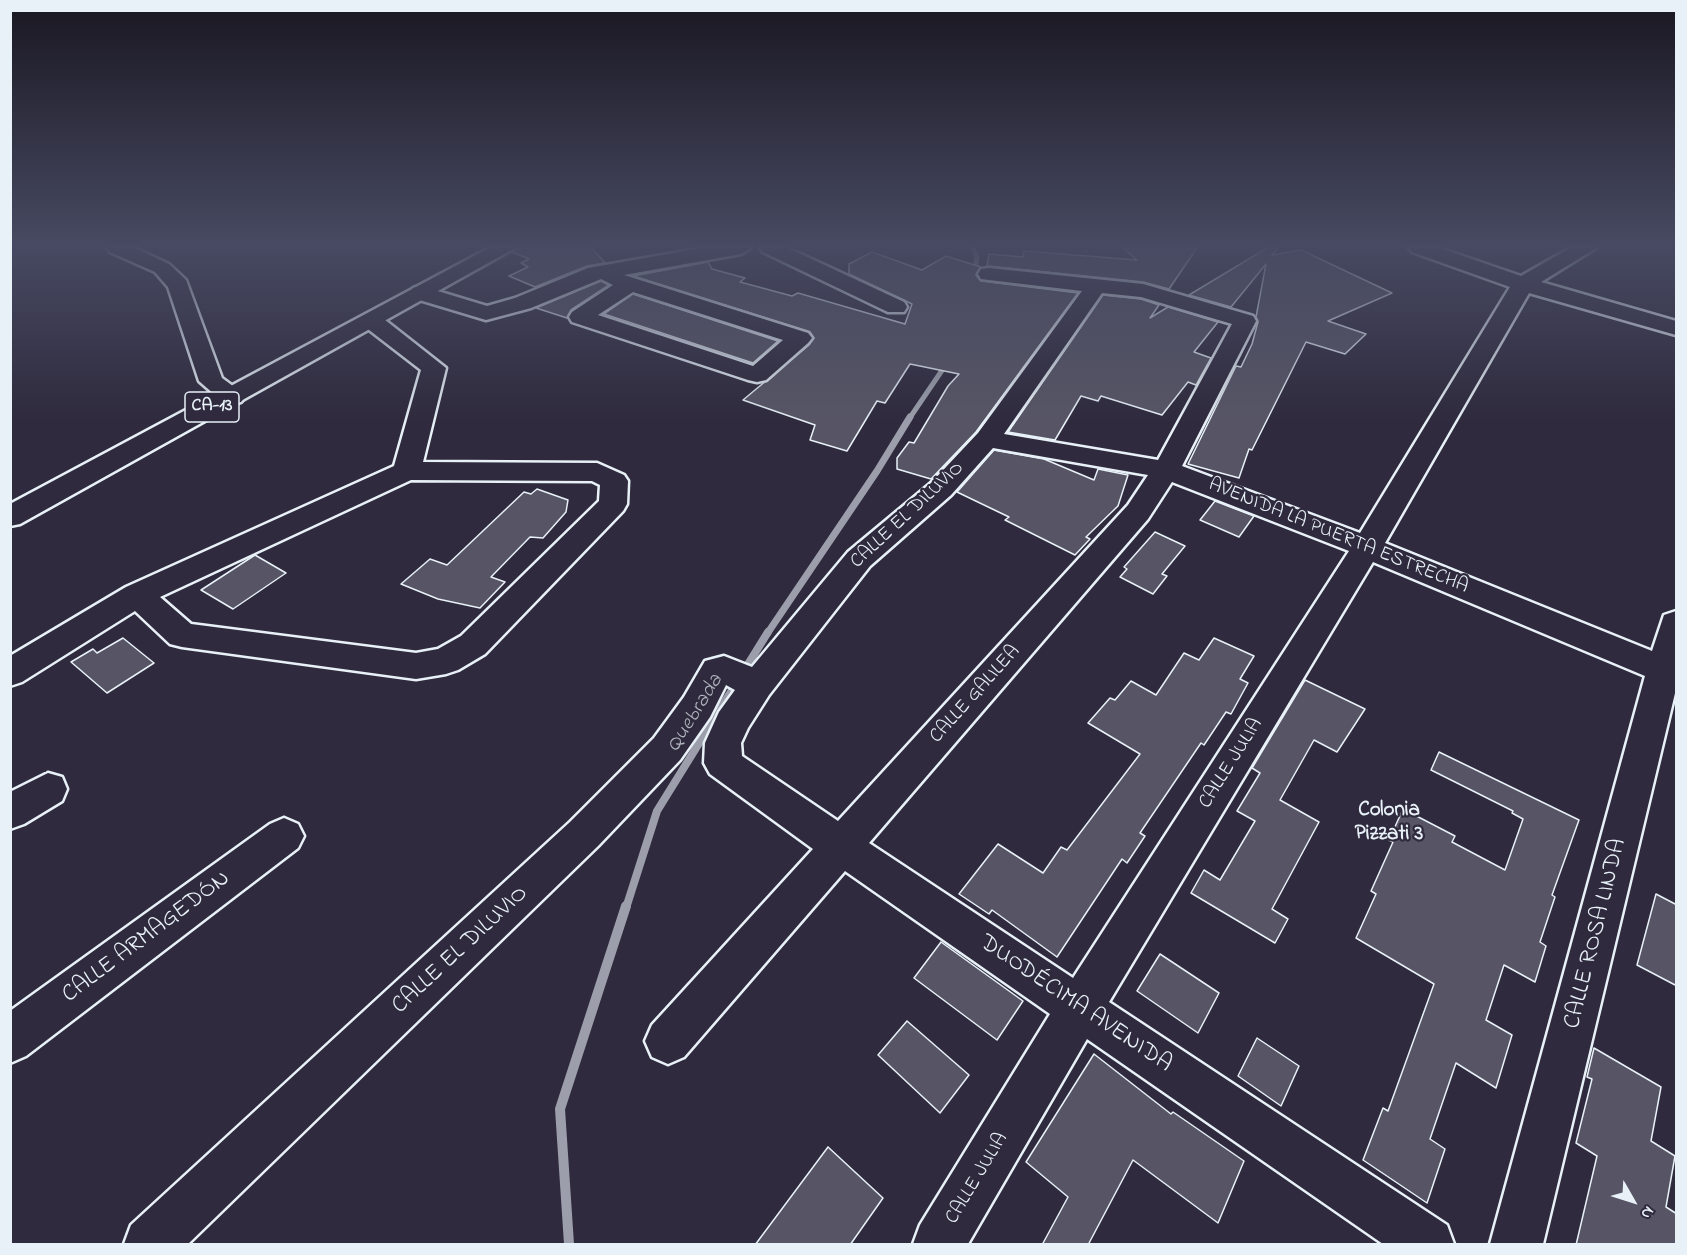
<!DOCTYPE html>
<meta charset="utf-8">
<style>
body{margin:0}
#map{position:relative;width:1687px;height:1255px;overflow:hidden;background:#2f2a3d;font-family:"Indie Flower",sans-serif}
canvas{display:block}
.frame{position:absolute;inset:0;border:12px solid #e8f1f8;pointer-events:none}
.north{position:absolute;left:1603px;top:1171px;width:60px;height:60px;-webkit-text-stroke:4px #2f2a3d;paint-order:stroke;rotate:129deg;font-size:16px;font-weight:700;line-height:24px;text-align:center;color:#e8f1f8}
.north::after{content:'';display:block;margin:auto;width:21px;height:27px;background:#e8f1f8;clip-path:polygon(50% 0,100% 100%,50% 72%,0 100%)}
</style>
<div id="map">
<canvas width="1687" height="1255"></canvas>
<div class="frame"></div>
<div class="north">N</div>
</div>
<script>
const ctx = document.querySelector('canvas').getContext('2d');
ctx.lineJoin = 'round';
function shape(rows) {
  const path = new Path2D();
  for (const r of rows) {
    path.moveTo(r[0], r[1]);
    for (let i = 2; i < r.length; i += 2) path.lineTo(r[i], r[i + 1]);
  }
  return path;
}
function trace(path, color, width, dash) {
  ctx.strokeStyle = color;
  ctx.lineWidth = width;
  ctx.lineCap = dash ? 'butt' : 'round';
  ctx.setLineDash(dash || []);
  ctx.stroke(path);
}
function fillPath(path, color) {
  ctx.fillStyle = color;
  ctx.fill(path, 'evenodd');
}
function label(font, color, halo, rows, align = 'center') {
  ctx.font = font + ' "Indie Flower",sans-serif';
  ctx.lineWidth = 4.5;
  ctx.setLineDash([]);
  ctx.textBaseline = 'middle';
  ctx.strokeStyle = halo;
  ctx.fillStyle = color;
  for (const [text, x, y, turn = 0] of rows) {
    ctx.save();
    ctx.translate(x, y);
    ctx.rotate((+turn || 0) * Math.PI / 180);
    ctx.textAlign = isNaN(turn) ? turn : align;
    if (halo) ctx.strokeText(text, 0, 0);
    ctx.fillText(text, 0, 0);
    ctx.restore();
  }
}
trace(shape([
 [973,248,977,257,974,275],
 [909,419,947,363]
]), '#9c9fab', 5);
trace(shape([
 [767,634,877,471,910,417]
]), '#9c9fab', 7);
trace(shape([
 [626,908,657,811,768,632]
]), '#9c9fab', 8);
trace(shape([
 [569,1244,560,1109,626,906]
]), '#9c9fab', 10);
const building = shape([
 [517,248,592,248,605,263,587,266,535,287,509,276,528,267,521,263,529,259,512,252,517,248],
 [1123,248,1197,248,1169,289,1143,282,987,266,989,254,1023,257,1024,251,1137,260,1123,248],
 [1267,248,1278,248,1272,255,1301,250,1392,293,1328,321,1366,334,1345,354,1306,342,1252,450,1249,449,1239,478,1188,464,1236,366,1241,367,1252,344,1258,322,1256,317,1266,264,1231,307,1189,295,1267,248],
 [872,252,922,270,946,256,981,267,976,275,981,281,1078,293,976,432,931,479,897,469,897,458,909,442,914,443,948,386,959,374,910,364,885,403,877,401,847,451,810,440,815,425,743,400,809,345,814,338,810,332,633,276,708,262,712,269,745,278,740,282,792,296,798,293,905,324,912,304,849,274,849,264,872,252],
 [601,281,609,285,571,310,567,318,536,308,601,281],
 [633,294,778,341,753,363,604,314,633,294],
 [1103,295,1141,299,1159,305,1150,318,1168,307,1218,322,1194,352,1211,358,1196,385,1188,382,1162,415,1101,396,1098,401,1081,396,1055,440,1008,432,1103,295],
 [994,450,1044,459,1094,480,1098,469,1128,475,1118,506,1086,537,1090,539,1075,555,1005,520,1009,517,957,492,994,450],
 [537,489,568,500,566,512,543,538,530,537,491,577,505,582,480,608,438,599,401,584,430,559,447,565,524,492,531,494,537,489],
 [1215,501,1254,516,1239,537,1200,520,1215,501],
 [1155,532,1185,546,1162,574,1167,576,1153,594,1120,577,1127,569,1124,567,1155,532],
 [255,555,286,573,233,609,201,590,255,555],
 [123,638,154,663,107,693,71,662,93,649,97,653,123,638],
 [1214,638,1254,656,1240,679,1248,683,1231,714,1226,712,1204,745,1201,743,1140,833,1145,836,1127,863,1122,859,1057,957,992,910,989,914,959,894,998,844,1043,873,1061,847,1067,850,1140,754,1088,723,1110,698,1115,700,1131,681,1156,695,1184,653,1199,660,1214,638],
 [1305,680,1365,709,1337,752,1314,740,1280,800,1319,822,1272,909,1288,919,1275,943,1191,893,1204,870,1220,880,1255,821,1237,811,1260,773,1252,768,1305,680],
 [1439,752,1579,820,1552,895,1555,897,1540,942,1546,946,1535,982,1504,965,1486,1020,1512,1035,1496,1088,1456,1063,1430,1139,1445,1149,1427,1203,1363,1160,1383,1108,1388,1111,1434,984,1356,938,1376,894,1371,891,1393,842,1389,840,1403,809,1455,836,1452,842,1505,870,1523,819,1512,813,1513,811,1431,770,1439,752],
 [1656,894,1677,905,1677,986,1637,965,1656,894],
 [941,942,1023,1001,997,1040,914,978,941,942],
 [1160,954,1219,993,1198,1033,1137,991,1160,954],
 [907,1021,969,1075,940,1113,878,1055,907,1021],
 [1257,1038,1299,1066,1281,1106,1238,1076,1257,1038],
 [1594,1048,1661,1087,1651,1141,1675,1156,1666,1207,1677,1214,1677,1245,1576,1245,1597,1156,1576,1143,1592,1079,1587,1077,1594,1048],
 [1094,1054,1171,1114,1173,1112,1244,1161,1218,1223,1133,1160,1088,1245,1042,1245,1068,1197,1026,1162,1094,1054],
 [828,1147,883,1198,850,1245,755,1245,828,1147]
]);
fillPath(building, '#575565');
trace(building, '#e8f1f8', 1.5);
const minor = shape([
 [107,248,135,248,169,264,186,280,222,378,241,392,245,397,241,402,232,405,223,402,199,381,168,287,155,272,110,252,107,248],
 [702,248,751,248,741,254,624,275,808,333,812,338,808,343,766,380,757,382,748,380,572,322,569,317,572,312,613,285,601,279,531,308,486,320,413,298,410,293,413,288,421,286,487,306,515,298,588,268,702,248],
 [633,292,783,340,753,366,598,315,633,292],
 [760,248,788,248,904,302,907,307,904,312,888,312,763,252,760,248],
 [1409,248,1440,248,1521,276,1570,248,1596,248,1541,282,1676,321,1676,335,1529,293,1385,543,1652,651,1664,615,1676,611,1676,689,1543,1244,1490,1244,1645,676,1373,562,1109,1002,1447,1225,1454,1244,1383,1244,1087,1039,968,1244,913,1244,920,1225,1050,1014,845,871,684,1057,668,1064,652,1057,645,1041,652,1025,813,849,710,774,704,763,705,743,719,712,735,690,726,685,710,717,680,760,598,846,188,1244,124,1244,131,1225,570,822,654,738,684,697,705,661,724,656,752,667,848,552,931,483,978,433,1082,291,989,280,981,279,978,274,981,269,989,268,1143,284,1253,316,1256,321,1182,466,1360,533,1510,287,1412,252,1409,248],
 [1102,293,1141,297,1232,324,1158,460,1004,434,1102,293],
 [993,448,1148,475,1128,505,838,821,742,756,741,743,748,728,769,695,870,566,951,495,993,448],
 [1172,482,1349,551,1073,978,869,843,1148,519,1172,482],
 [372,314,380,316,446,368,423,462,597,463,624,475,628,481,627,504,623,511,485,654,458,670,446,674,416,679,182,647,170,644,135,611,22,682,10,686,10,656,126,587,394,466,421,370,364,326,361,321,364,316,372,314],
 [411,480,592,481,600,485,599,501,461,636,438,649,416,653,191,624,160,597,411,480],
 [48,773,62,777,67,789,62,801,24,824,10,829,10,792,48,773],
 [284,818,298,824,304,836,298,848,26,1056,10,1063,10,1011,270,824,284,818]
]);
const major = shape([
 [489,248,515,248,20,524,10,526,10,504,489,248]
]);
trace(minor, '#e8f1f8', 5);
trace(major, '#e8f1f8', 5);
fillPath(minor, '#2f2a3d');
fillPath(major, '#2f2a3d');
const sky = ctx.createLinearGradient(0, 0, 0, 424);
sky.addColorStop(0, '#1a1722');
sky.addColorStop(0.58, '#474a62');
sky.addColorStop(1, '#474a6200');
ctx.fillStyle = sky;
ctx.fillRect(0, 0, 1687, 424);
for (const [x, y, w] of [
 [212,407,54]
]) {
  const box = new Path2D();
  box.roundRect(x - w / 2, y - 15, w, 30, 4.5);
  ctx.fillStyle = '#2f2a3d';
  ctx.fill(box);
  trace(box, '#e8f1f8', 1.5);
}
label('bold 18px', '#e8f1f8', null, [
 ["CA-13",212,407]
]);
label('20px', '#e8f1f8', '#2f2a3d', [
 ["CALLE EL DILUVIO",908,516,-43],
 ["AVENIDA LA PUERTA ESTRECHA",1338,537,22],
 ["CALLE GALILEA",976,695,-48],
 ["CALLE JULIA",1232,764,-58],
 ["CALLE JULIA",978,1179,-59]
]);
label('italic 21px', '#afb4be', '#2f2a3d', [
 ["Quebrada",696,714,-58]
]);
label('bold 21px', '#e8f1f8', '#2f2a3d', [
 ["Colonia",1389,812],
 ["Pizzati 3",1389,836]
]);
label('24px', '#e8f1f8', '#2f2a3d', [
 ["CALLE ROSA LINDA",1597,934,-76],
 ["CALLE ARMAGEDÓN",147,938,-37],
 ["CALLE EL DILUVIO",461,951,-43],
 ["DUODÉCIMA AVENIDA",1075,1005,34]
]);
</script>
